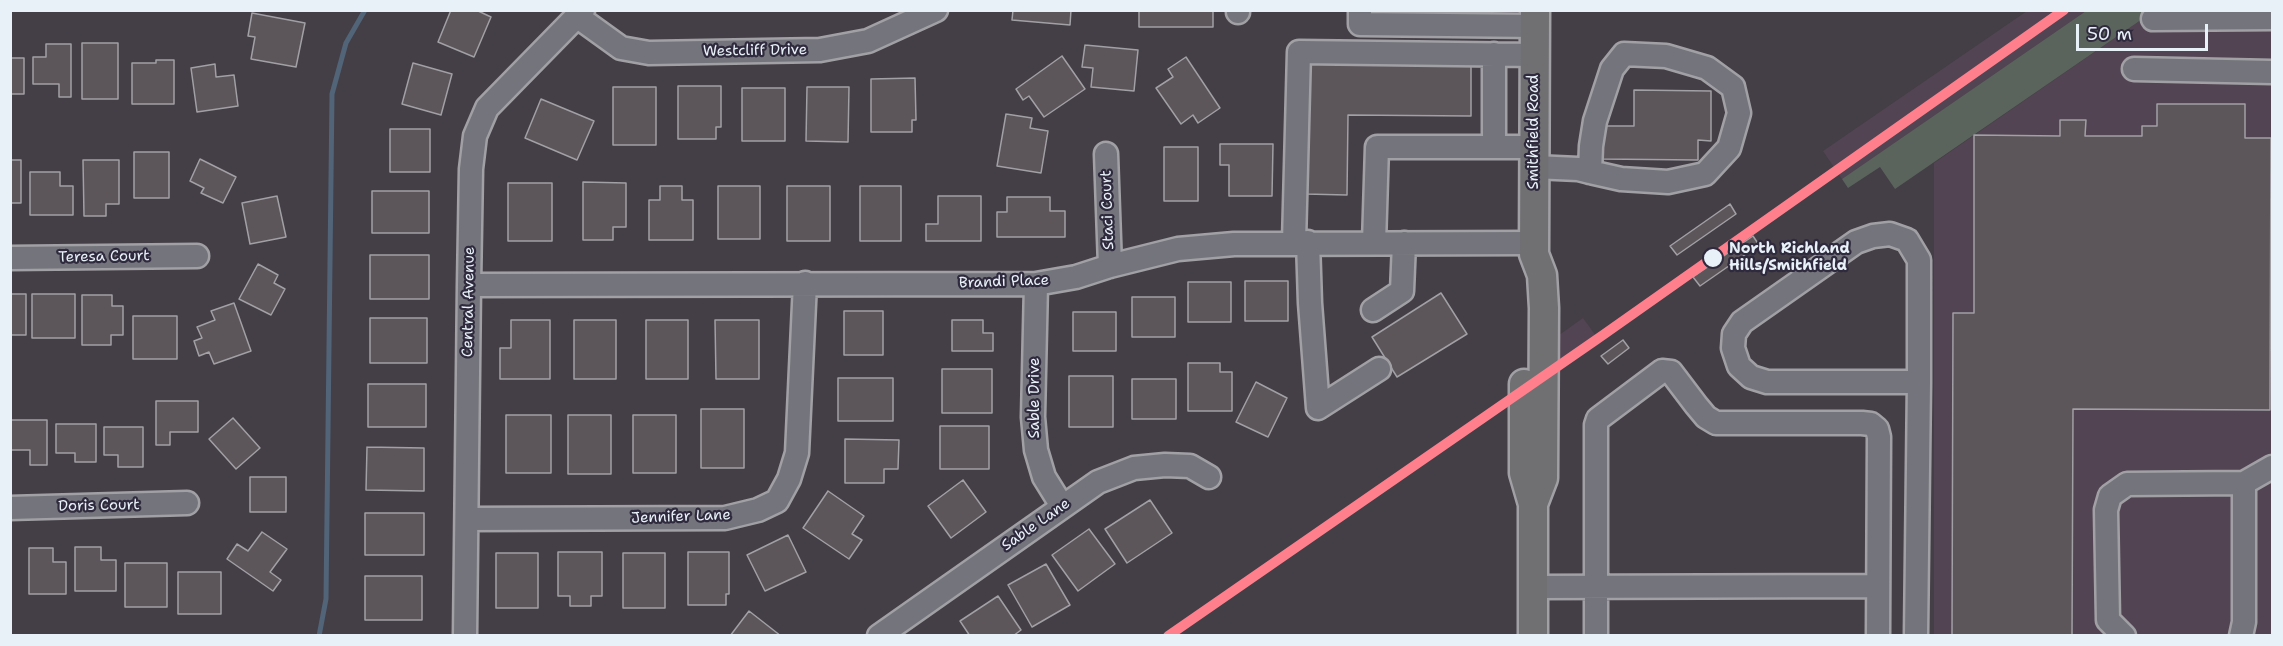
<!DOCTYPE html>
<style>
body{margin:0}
#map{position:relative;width:2283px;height:646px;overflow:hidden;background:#443e46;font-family:"Shantell Sans",sans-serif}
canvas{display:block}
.frame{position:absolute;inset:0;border:12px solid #e8f1f8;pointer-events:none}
.scale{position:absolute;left:2076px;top:24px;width:132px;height:27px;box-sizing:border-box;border:3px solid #e8f1f8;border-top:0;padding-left:8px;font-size:18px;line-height:21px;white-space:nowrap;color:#e8f1f8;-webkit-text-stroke:4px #2f2a3d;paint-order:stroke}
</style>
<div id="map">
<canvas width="2283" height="646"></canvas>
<div class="frame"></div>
<div class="scale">50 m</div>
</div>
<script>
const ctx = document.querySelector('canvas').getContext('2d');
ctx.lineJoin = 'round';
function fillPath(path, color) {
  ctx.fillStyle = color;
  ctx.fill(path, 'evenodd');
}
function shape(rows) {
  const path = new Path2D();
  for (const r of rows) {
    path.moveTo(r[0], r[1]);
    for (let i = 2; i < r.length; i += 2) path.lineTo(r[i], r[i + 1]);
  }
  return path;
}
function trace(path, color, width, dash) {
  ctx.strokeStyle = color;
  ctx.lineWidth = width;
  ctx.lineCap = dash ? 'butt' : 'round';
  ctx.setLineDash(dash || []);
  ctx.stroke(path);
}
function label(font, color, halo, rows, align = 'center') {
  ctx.font = font + ' "Shantell Sans",sans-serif';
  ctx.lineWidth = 4.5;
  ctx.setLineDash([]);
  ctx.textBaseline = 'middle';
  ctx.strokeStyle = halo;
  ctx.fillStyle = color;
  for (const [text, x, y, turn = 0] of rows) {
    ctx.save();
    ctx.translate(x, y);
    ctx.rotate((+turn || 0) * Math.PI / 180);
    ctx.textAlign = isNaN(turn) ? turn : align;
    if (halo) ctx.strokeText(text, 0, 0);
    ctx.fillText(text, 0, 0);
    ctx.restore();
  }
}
fillPath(shape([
 [2027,11,2086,11,1842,179,1823,151],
 [2154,11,2272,11,2272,635,1934,636,1934,163],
 [1583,318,1601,343,1550,377,1548,343]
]), '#524452');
fillPath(shape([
 [2086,11,2154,11,1895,189,1880,167,1848,188,1842,179]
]), '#5a645c');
trace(shape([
 [319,636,326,599,332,94,346,43,365,10]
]), '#516478', 5);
const building = shape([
 [451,10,476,10,491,17,474,57,438,42,451,10],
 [1013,10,1071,10,1070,25,1012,20,1013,10],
 [1139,10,1213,10,1213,27,1139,27,1139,10],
 [252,13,305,23,296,67,251,59,255,37,248,36,252,13],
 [82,43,118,43,118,99,82,99,82,43],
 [46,44,71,44,71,97,59,97,59,84,33,84,33,57,46,57,46,44],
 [1085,45,1138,50,1134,91,1091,87,1093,68,1082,67,1085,45],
 [1062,56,1085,89,1044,117,1029,96,1023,100,1016,89,1062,56],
 [1186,57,1220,108,1198,123,1193,115,1181,124,1156,88,1173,77,1168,69,1186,57],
 [10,58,24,58,24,94,10,94,10,58],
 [156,60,174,60,174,104,132,104,132,63,156,63,156,60],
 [1306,62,1471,64,1471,116,1348,115,1347,195,1305,194,1306,62],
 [413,63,452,74,441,115,402,104,413,63],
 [215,64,216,77,234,75,238,106,197,112,191,68,215,64],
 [915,78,916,120,912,120,912,132,871,132,871,79,915,78],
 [678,86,721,86,721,127,716,127,716,139,678,139,678,86],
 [613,87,656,87,656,145,613,145,613,87],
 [807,87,849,87,848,142,806,141,807,87],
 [742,88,785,88,785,141,742,141,742,88],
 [1634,90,1711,91,1711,141,1698,140,1698,160,1601,159,1601,126,1634,126,1634,90],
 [541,99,594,121,577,160,525,138,541,99],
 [2157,104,2245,104,2245,138,2271,138,2270,410,2073,409,2072,636,1952,636,1953,313,1974,313,1974,135,2060,136,2060,120,2086,120,2085,136,2142,136,2142,126,2157,126,2157,104],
 [1006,114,1032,118,1030,128,1048,131,1041,173,997,166,1006,114],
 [390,129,430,129,430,172,390,172,390,129],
 [1220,144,1273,144,1272,196,1229,196,1229,165,1220,165,1220,144],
 [1164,147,1198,147,1198,201,1164,201,1164,147],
 [134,152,169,152,169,198,134,198,134,152],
 [200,159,236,177,223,203,201,193,204,188,190,181,200,159],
 [10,160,21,160,21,203,10,203,10,160],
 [83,160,119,160,119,204,106,204,106,216,84,216,83,160],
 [30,172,60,172,60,186,73,186,73,215,30,215,30,172],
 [583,182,626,183,626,227,613,227,613,240,583,240,583,182],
 [508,183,552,183,552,241,508,241,508,183],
 [660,186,682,186,682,200,693,200,693,240,649,240,649,200,660,200,660,186],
 [718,186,760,186,760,239,718,239,718,186],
 [787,186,830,186,830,241,787,241,787,186],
 [860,186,901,186,901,241,860,241,860,186],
 [372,191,429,191,429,233,372,233,372,191],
 [277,196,286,237,250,244,242,203,277,196],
 [938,196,981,196,981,241,926,241,926,224,938,224,938,196],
 [1007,197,1050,197,1050,211,1065,211,1065,237,997,237,997,212,1007,212,1007,197],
 [1730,204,1736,214,1677,255,1670,246,1730,204],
 [1753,236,1759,245,1700,286,1693,277,1753,236],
 [370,255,429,255,429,299,370,299,370,255],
 [258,264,278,275,274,283,285,289,271,315,239,299,258,264],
 [1245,281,1288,281,1288,321,1245,321,1245,281],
 [1188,282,1231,282,1231,322,1188,322,1188,282],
 [1441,293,1467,334,1397,377,1372,337,1441,293],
 [10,294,26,294,26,335,10,335,10,294],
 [32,294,75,294,75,338,32,338,32,294],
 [82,295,112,295,112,306,123,306,123,335,111,335,111,345,82,345,82,295],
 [1132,297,1175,297,1175,337,1132,337,1132,297],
 [234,303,251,351,214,364,209,352,199,356,194,341,202,338,197,327,215,320,211,311,234,303],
 [844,311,883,311,883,355,844,355,844,311],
 [1073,312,1116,312,1116,351,1073,351,1073,312],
 [133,316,177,316,177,359,133,359,133,316],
 [370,318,427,318,427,363,370,363,370,318],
 [511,320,550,320,550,379,500,379,500,348,511,348,511,320],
 [574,320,616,320,616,379,574,379,574,320],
 [646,320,688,320,688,379,646,379,646,320],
 [715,320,759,320,759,379,716,379,715,320],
 [952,320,983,320,983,333,993,333,993,351,952,351,952,320],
 [1623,340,1629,348,1608,364,1601,356,1623,340],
 [1188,363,1220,363,1220,372,1232,372,1232,411,1188,411,1188,363],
 [942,369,992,369,992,413,942,413,942,369],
 [1069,376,1113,376,1113,427,1069,427,1069,376],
 [838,378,893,378,893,421,838,421,838,378],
 [1132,379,1176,379,1176,419,1132,419,1132,379],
 [1256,382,1287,398,1268,437,1236,422,1256,382],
 [368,384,426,384,426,427,368,427,368,384],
 [156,401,198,401,198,432,170,432,170,445,156,445,156,401],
 [701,409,744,409,744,468,701,468,701,409],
 [506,415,551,415,551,473,506,473,506,415],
 [568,415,611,415,611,474,568,474,568,415],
 [633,415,676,415,676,473,633,473,633,415],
 [233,418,260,448,236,469,209,439,233,418],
 [10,420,47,420,47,465,30,465,30,450,10,450,10,420],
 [56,424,96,424,96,462,75,462,75,453,56,453,56,424],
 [940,426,989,426,989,469,940,469,940,426],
 [104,427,143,427,143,467,118,467,118,455,104,455,104,427],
 [845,439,899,440,898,469,884,469,884,483,845,483,845,439],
 [367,447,424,448,424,491,366,490,367,447],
 [250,477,286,477,286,512,250,512,250,477],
 [963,480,986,512,951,538,928,506,963,480],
 [828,491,864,516,852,534,862,540,849,559,803,528,828,491],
 [1150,500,1172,533,1127,563,1105,529,1150,500],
 [365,513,424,513,424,555,365,555,365,513],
 [1089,529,1115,564,1078,591,1052,555,1089,529],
 [262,532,287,549,270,572,281,580,273,591,227,559,237,544,248,551,262,532],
 [788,535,806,572,765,591,747,555,788,535],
 [75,547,101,547,101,560,116,560,116,591,75,591,75,547],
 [29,548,53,548,53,562,66,562,66,594,29,594,29,548],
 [558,552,602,552,602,596,591,596,591,606,570,606,570,596,558,596,558,552],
 [688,552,729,552,729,594,726,594,726,605,688,605,688,552],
 [496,553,538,553,538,608,496,608,496,553],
 [623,553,665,553,665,608,623,608,623,553],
 [125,563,167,563,167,607,125,607,125,563],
 [1046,564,1070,605,1032,627,1008,585,1046,564],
 [178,572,221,572,221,614,178,614,178,572],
 [365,576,422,576,422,620,365,620,365,576],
 [998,596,1021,630,1013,636,970,636,960,621,998,596],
 [749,611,781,636,730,636,749,611]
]);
fillPath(building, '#5c555a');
trace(building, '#a1a0a5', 1.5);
const minor = shape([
 [1360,10,1360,24,1535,26],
 [1238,12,1238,10],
 [578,17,621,48,649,53,820,50,868,41,936,10],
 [2153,19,2272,18],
 [1494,54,1494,147],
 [2134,69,2272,72],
 [1106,154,1110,266],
 [1534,167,1578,169,1590,172,1621,179,1668,182,1705,174,1729,148,1739,113,1733,87,1707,68,1666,56,1624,54,1612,69,1595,121,1591,146,1590,172],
 [1294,242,1299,52,1535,55],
 [1308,242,1310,303,1318,408,1379,369],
 [1374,243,1377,147,1534,147],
 [10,258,197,256],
 [1036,284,1033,417,1036,450,1044,477,1062,506],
 [469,285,1036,284,1076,277,1110,266,1178,249,1234,244,1534,243],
 [1373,310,1402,291,1404,243],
 [10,508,187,503],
 [467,519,725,518,758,510,777,501,789,479,797,453,805,283],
 [1533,587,1878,586],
 [465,636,469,285,471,169,475,136,487,108,583,10],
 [879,636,1098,482,1134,468,1165,465,1190,466,1209,477],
 [1596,636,1596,425,1598,419,1662,371,1671,372,1696,405,1706,417,1716,423,1862,423,1871,424,1877,429,1879,437,1878,636],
 [1916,636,1919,382,1919,260,1907,240,1890,234,1873,236,1856,242,1742,322,1734,334,1733,348,1739,366,1751,377,1767,382,1919,382],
 [2124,636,2108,620,2106,510,2110,496,2127,484,2244,483,2272,467],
 [2241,636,2244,622,2244,483]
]);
const major = shape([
 [1524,384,1524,473,1533,504,1533,636],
 [1533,504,1543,478,1544,308,1542,275,1534,254,1535,10]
]);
trace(minor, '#a1a0a5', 27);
trace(major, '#a1a0a5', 33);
trace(minor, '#74757c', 22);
trace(major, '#707073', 28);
trace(shape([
 [1168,636,1603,335,2064,10]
]), '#ff808c', 10);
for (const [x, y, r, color] of [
 [1713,258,10,"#e8f1f8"]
]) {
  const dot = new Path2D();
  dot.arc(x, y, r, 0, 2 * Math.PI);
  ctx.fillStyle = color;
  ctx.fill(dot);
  trace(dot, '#2f2a3d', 2);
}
label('15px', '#e8f1f8', '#2f2a3d', [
 ["Westcliff Drive",755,51,-1],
 ["Smithfield Road",1534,132,-90],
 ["Staci Court",1108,210,-92],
 ["Teresa Court",104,257,-1],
 ["Brandi Place",1004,282,-2],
 ["Central Avenue",469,302,-89],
 ["Sable Drive",1035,398,-90],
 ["Doris Court",99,506,-1],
 ["Jennifer Lane",681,517,-2],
 ["Sable Lane",1036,525,-35]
]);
label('bold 15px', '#e8f1f8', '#2f2a3d', [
 ["North Richland",1729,249],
 ["Hills/Smithfield",1729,266]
], 'left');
</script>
